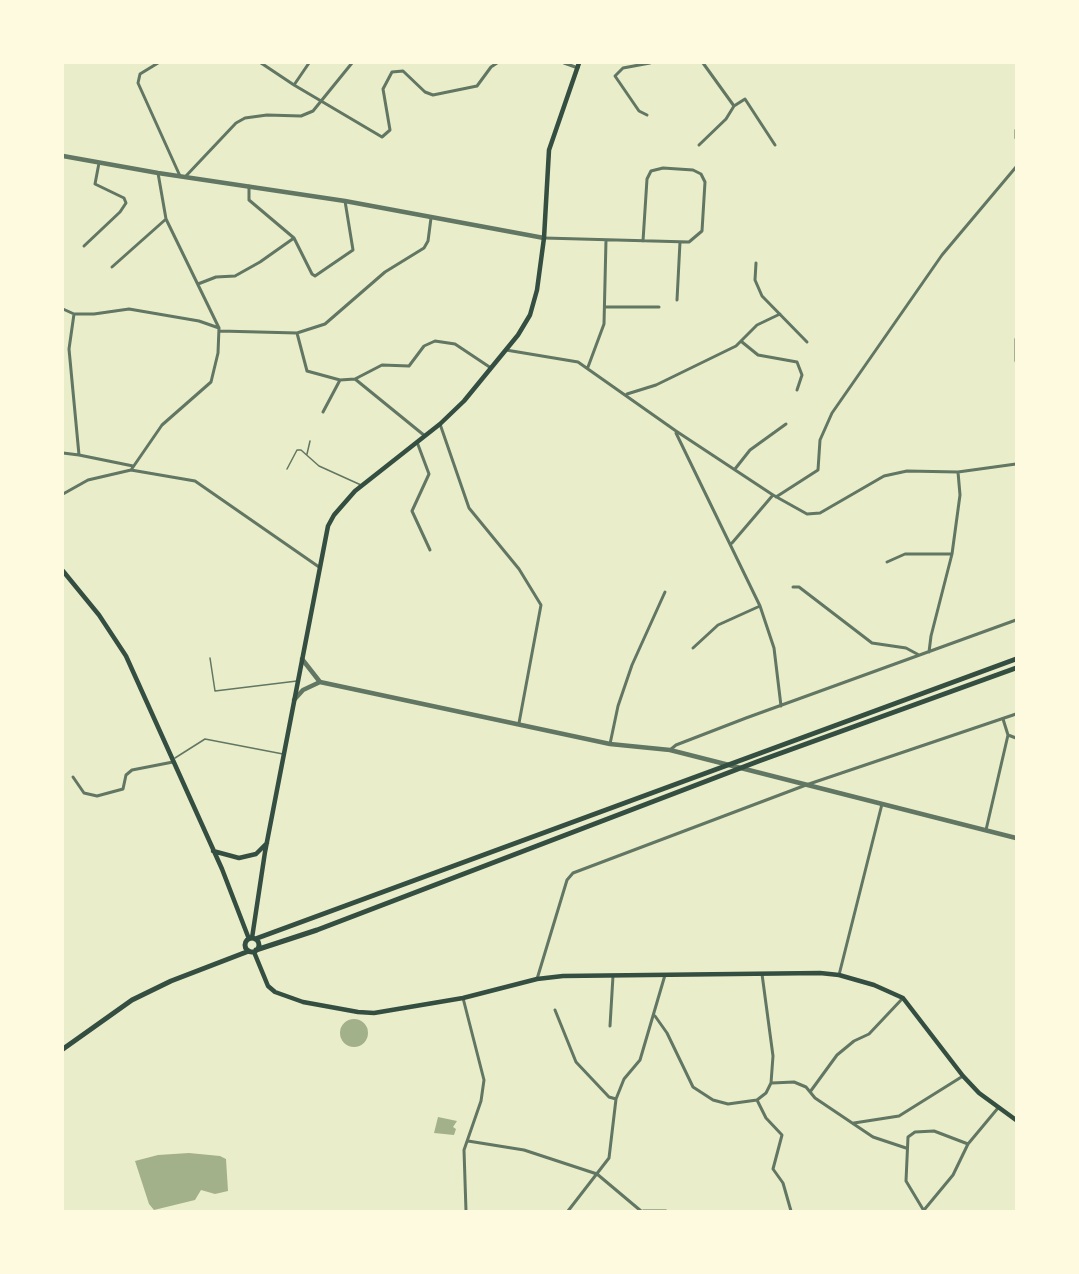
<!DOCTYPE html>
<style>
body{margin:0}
#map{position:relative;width:1079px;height:1274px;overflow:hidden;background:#e9edc9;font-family:Rubik,sans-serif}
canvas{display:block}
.frame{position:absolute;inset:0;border:64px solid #fefae0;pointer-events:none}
</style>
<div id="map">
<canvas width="1079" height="1274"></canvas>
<div class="frame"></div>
</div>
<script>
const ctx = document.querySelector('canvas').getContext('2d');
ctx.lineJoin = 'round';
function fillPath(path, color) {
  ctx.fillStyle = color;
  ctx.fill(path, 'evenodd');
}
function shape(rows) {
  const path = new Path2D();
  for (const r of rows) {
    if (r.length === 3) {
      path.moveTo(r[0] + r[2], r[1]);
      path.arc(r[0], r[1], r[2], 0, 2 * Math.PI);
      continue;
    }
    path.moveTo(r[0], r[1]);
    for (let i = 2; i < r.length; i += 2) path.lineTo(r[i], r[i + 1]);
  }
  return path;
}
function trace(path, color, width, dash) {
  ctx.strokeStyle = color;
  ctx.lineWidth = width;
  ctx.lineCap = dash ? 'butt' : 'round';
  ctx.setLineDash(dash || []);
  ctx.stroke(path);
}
fillPath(shape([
 [354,1033,14],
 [438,1117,457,1121,453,1127,456,1129,454,1135,434,1133],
 [189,1153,220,1156,226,1159,228,1191,215,1194,201,1190,195,1200,154,1210,149,1204,135,1161,158,1155]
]), '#a3b18a');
trace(shape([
 [307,454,310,441],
 [287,469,297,450,301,450,319,466,361,485],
 [210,658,215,691,297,681],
 [175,758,205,739,283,754]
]), '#617663', 1.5);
trace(shape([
 [158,63,140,74,138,83,180,176],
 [261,63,294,85],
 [309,63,294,85,382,137,390,130,383,89,392,72,403,71,425,92,433,95,477,86,491,67,497,63],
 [564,63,578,68],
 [703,63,734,106],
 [647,115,639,111,615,76,623,68,650,63],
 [1016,130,1016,138],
 [699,145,726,119,734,106,745,99,775,145],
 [185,177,236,123,245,118,267,115,301,116,313,111,352,63],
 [249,186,249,200,294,238,312,274,315,276,353,250,345,201],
 [544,238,689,242,702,231,705,182,701,174,693,170,663,168,651,171,647,179,643,241],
 [84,246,120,212,126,203,124,198,95,184,99,163],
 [756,263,755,280,762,296,807,342],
 [112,267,166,219],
 [198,284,216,277,235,276,260,262,294,238],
 [677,300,680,242],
 [605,307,659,307],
 [63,309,74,314,94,314,129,309,199,321,219,328],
 [74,314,69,349,79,455,133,466],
 [220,331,297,333,325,324,385,272,424,248,428,241,431,218],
 [297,333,307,371,340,380,355,379,382,365,409,366,424,346,435,341,455,344,491,368],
 [1016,339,1016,361],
 [742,342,758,355,797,362,802,375,797,390],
 [506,350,578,362,676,431,773,495,807,514,820,513,884,476,907,471,958,472,1016,464],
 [588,367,604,324,606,240],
 [355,379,425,436],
 [627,394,656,385,736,346,757,325,780,314],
 [323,412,340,380],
 [440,424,469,508,519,569,541,605,519,723],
 [676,433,760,606,774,648,781,706],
 [417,442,429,474,412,511,430,550],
 [63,453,79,455],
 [735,469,750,450,786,424],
 [131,470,162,425,211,382,218,353,219,328,166,219,158,173],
 [63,494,88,480,131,470,195,481,319,567],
 [776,497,818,470,820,440,832,413,942,255,1016,167],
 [732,543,773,495],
 [887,562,905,554,952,554],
 [793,587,799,587,872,643,906,648,919,655],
 [693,648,718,625,760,606],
 [929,652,931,636,952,554,960,495,958,472],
 [1008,735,1016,738],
 [610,744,618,706,632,665,665,592],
 [670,750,676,745,746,718,1016,620],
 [73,777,84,793,97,796,123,789,126,775,132,770,173,762],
 [986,830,1008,735,1003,719],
 [839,975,882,804],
 [537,979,567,880,573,873,806,785,1016,714],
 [463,998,484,1080,481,1101,464,1150,466,1211],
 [555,1010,576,1062,609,1097,616,1099],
 [655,1016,667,1033,693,1087,713,1100,728,1104,757,1100,766,1093,771,1083,773,1056,762,974],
 [610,1026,613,976],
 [772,1083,794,1082,806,1087,815,1098,873,1137,906,1148],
 [810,1092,837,1055,854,1041,869,1034,902,999],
 [757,1100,766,1118,782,1135,773,1169,783,1183,791,1211],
 [854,1123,899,1116,963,1076],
 [468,1141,524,1150,597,1174,641,1211],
 [924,1210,953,1175,968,1144,998,1108],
 [568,1211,609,1158,616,1099,624,1079,640,1060,665,975],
 [643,1211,666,1211],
 [924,1211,906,1181,908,1137,915,1132,934,1131,968,1144]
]), '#617663', 3);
trace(shape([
 [63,156,158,173,345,201,544,238],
 [302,659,320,682,610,744,670,750,1016,838],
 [294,700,303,690,320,682]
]), '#617663', 4.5);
trace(shape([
 [63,571,99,615,126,656,222,869,249,939],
 [213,851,239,858,256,854,267,843],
 [252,938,265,852,328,526,334,515,355,491,440,424,464,401,518,335,530,315,537,290,544,238,549,150,579,63],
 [254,952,268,986,275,992,303,1002,358,1012,374,1013,463,998,537,979,563,976,820,973,839,975,874,985,903,998,963,1076,979,1093,1016,1120]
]), '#344e41', 4.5);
trace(shape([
 [252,945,7],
 [255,939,1016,659],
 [256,950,317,930,759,761,1016,668],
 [63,1049,132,1000,171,981,249,951]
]), '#344e41', 5);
</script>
